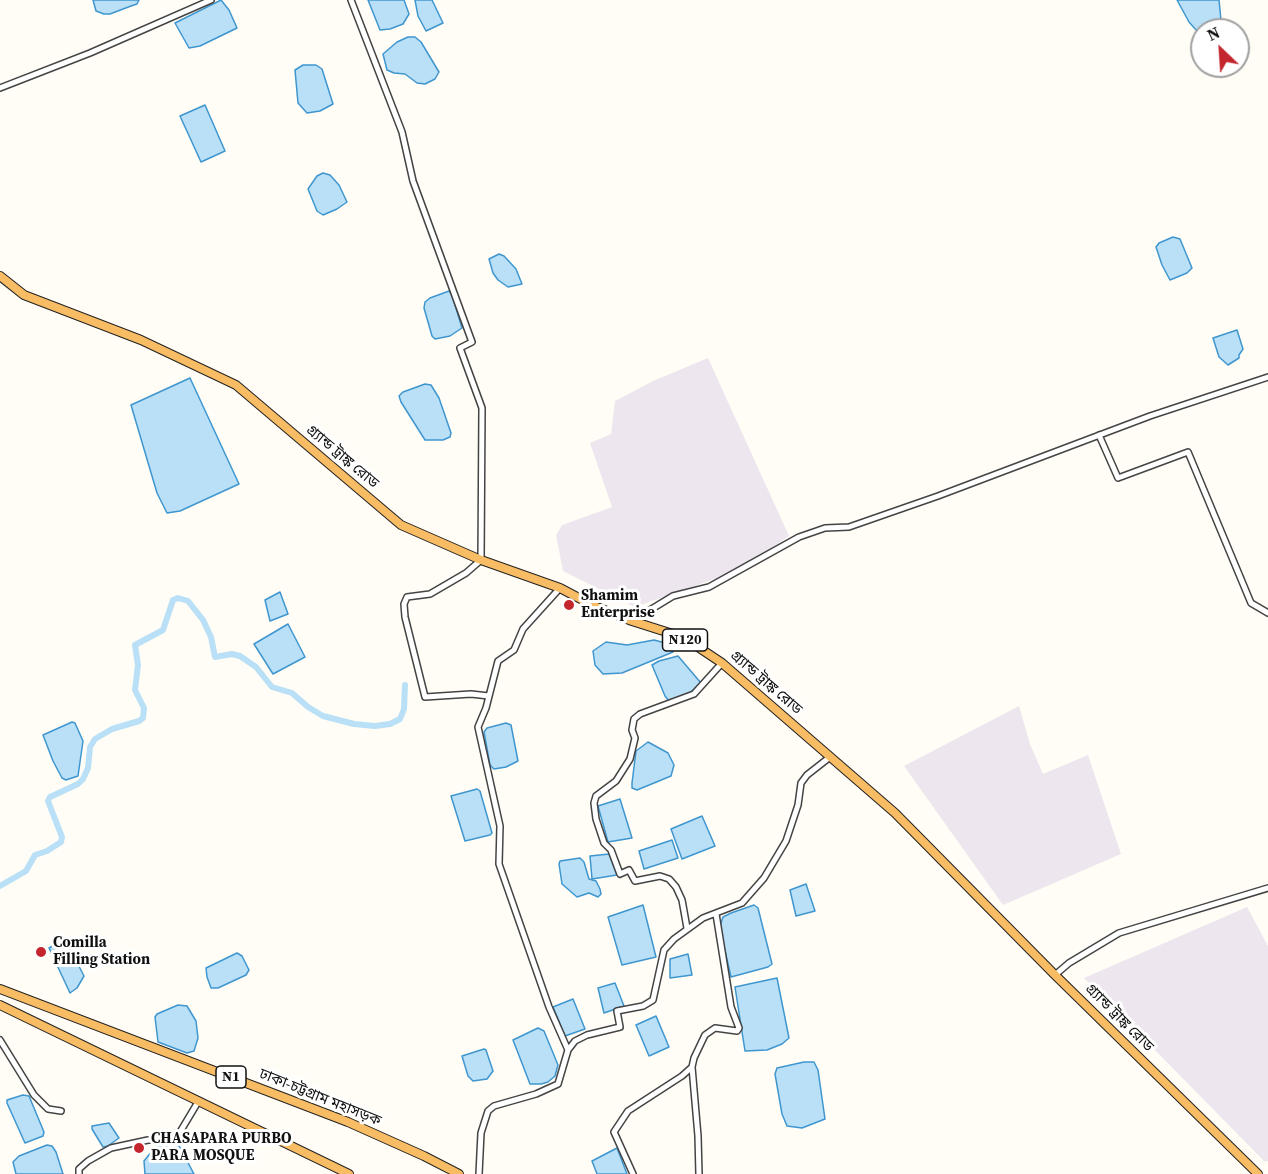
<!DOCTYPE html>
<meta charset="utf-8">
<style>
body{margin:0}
#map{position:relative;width:1268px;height:1174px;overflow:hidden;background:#fffdf5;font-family:"Source Serif 4",serif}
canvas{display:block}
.north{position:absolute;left:1190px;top:18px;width:60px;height:60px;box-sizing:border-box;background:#fff;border:2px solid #a0a0a0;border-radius:50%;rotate:335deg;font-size:16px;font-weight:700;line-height:24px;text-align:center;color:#111}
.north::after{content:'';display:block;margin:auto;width:21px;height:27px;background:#c4262e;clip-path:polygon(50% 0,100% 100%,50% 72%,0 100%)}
</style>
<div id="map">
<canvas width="1268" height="1174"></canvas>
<div class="north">N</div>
</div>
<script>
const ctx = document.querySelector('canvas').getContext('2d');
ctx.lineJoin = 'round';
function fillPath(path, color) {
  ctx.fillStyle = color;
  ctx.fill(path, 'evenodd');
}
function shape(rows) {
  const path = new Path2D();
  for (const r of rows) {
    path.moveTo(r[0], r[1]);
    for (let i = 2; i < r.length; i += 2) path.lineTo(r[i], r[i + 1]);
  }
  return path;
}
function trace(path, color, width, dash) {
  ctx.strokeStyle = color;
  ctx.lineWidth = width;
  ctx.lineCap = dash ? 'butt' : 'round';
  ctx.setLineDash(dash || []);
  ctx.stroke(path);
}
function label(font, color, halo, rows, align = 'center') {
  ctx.font = font + ' "Source Serif 4","Noto Sans Bengali",serif';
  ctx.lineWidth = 6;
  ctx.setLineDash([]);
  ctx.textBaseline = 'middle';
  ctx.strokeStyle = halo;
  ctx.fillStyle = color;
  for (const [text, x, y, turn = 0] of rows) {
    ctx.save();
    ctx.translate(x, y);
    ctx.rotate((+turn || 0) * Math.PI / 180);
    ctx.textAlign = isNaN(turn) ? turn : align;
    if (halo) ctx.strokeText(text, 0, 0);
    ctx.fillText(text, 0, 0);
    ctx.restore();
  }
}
fillPath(shape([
 [708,358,789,536,761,556,726,575,635,607,563,571,556,535,562,525,612,507,590,443,611,434,615,401,653,381],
 [1019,706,1030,744,1043,774,1088,755,1121,854,1003,905,904,766],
 [1247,907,1268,946,1268,1161,1265,1162,1084,978]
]), '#eee6ef');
const water = shape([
 [93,0,139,0,137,4,131,6,110,14,104,14,96,11,93,0],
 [221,0,229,10,237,28,200,46,189,48,175,23,221,0],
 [368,0,404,0,409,14,403,24,390,29,380,30,368,0],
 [415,0,432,0,443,23,426,31,418,16,415,0],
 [1177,0,1219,0,1221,20,1213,28,1197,31,1189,22,1177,0],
 [408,37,415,37,421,42,439,72,435,79,425,84,417,83,405,74,394,73,387,70,383,54,397,42,408,37],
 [303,65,316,65,322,69,333,104,320,111,307,113,298,103,295,70,303,65],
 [205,105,225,151,201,162,180,116,205,105],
 [323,173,330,175,339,185,347,202,337,209,323,215,317,211,308,189,317,176,323,173],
 [1173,237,1180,239,1192,268,1187,273,1170,280,1162,265,1156,247,1159,243,1173,237],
 [499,254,504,256,516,269,522,284,508,287,498,280,493,273,489,259,499,254],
 [449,291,452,295,462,328,450,336,435,339,432,336,424,308,425,302,430,298,449,291],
 [1237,330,1243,349,1239,355,1239,358,1228,365,1219,357,1213,338,1237,330],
 [190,378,239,484,180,511,167,513,157,493,131,405,190,378],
 [425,384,431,385,439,398,451,433,450,437,443,440,425,440,401,402,399,396,403,392,425,384],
 [280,592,288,614,270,621,265,600,280,592],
 [288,624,305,657,273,674,254,644,288,624],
 [654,640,669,644,673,652,622,673,603,674,595,665,593,651,606,642,627,645,654,640],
 [678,656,701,683,686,696,669,701,665,696,652,665,659,661,678,656],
 [72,722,75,723,83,741,78,776,66,780,62,778,53,761,43,735,72,722],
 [506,723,511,725,518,761,506,767,494,769,490,765,484,732,487,728,506,723],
 [648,742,668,753,674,765,671,776,637,790,632,788,632,783,636,751,648,742],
 [477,789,480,791,492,833,490,835,465,841,451,796,477,789],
 [620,799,632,838,608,842,598,806,620,799],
 [702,816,715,846,682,859,671,829,702,816],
 [672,840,678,858,644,869,639,851,672,840],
 [609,854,617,875,592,879,590,856,609,854],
 [580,858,584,862,589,879,596,881,600,889,601,894,598,897,589,893,577,897,562,884,559,864,560,861,580,858],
 [806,884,815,911,796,916,790,890,806,884],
 [643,905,656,957,622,965,608,917,643,905],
 [754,905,758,908,772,964,768,967,731,977,720,929,721,923,723,917,731,913,754,905],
 [61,941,66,941,84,976,77,988,70,993,49,948,61,941],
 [237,953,242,956,249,970,246,975,218,988,211,988,207,977,206,968,237,953],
 [688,954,692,975,670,978,670,959,688,954],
 [777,978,789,1038,782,1044,767,1050,745,1051,735,987,777,978],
 [615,983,624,1006,604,1013,598,988,615,983],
 [573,999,585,1029,565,1036,553,1007,573,999],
 [178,1005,187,1006,196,1021,198,1038,194,1051,187,1053,158,1042,155,1017,157,1014,178,1005],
 [656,1016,669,1047,649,1056,636,1025,656,1016],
 [538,1028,544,1031,558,1065,555,1076,548,1082,541,1084,530,1084,513,1040,538,1028],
 [484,1049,486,1050,493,1071,487,1079,473,1081,468,1076,462,1056,484,1049],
 [804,1062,814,1062,818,1070,825,1119,802,1128,787,1126,782,1114,775,1074,777,1068,804,1062],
 [23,1095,29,1096,44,1132,43,1136,25,1143,7,1103,7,1100,23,1095],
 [109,1123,119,1138,108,1146,103,1147,92,1129,92,1126,109,1123],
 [172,1139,176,1140,194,1174,145,1174,144,1161,156,1146,172,1139],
 [47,1145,52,1146,56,1152,63,1174,16,1174,13,1162,19,1156,47,1145],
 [617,1148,627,1174,597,1174,592,1161,617,1148]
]);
fillPath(water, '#b9e0f7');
trace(water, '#3f96cf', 1.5);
trace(shape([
 [0,886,26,871,35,855,47,851,61,842,62,837,48,801,50,797,78,784,83,779,88,768,90,747,95,739,112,729,139,721,143,718,144,708,135,690,138,665,135,645,163,630,173,600,178,598,188,601,203,620,211,637,215,657,232,654,240,656,256,667,272,687,292,693,308,707,323,716,354,724,375,726,390,724,400,719,404,709,405,685]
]), '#b9e0f7', 6);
const minor = shape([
 [351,0,402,132,413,181,472,342,460,348,482,408,481,560,466,573,430,594,407,597,404,604,405,617,425,697,471,694,489,696],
 [0,88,90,53,211,0],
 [1099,435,1118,478,1188,452,1251,603,1268,613],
 [560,588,523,629,514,650,498,661,486,708,478,727,500,826,499,864,549,1007,568,1050],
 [632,621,673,596,709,587,799,537,825,528,849,527,938,496,1150,416,1268,377],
 [687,928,682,900,676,887,669,879,660,876,635,881,629,870,620,874,611,850,604,843,596,819,594,803,596,796,616,781,630,759,635,738,632,730,634,719,640,714,694,694,722,663],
 [1055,975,1069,963,1119,933,1268,888],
 [0,1040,34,1095,48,1109,61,1111],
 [692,1067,698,1136,699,1174],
 [79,1174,79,1169,88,1161,111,1148,148,1140,161,1140,180,1132,198,1102],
 [479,1174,481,1133,488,1111,494,1106,536,1094,558,1084,568,1050,575,1041,587,1035,620,1027,617,1011,643,1006,653,1000,664,950,674,939,703,918,742,903,764,878,786,841,798,805,801,783,807,775,830,757],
 [633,1174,614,1132,628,1111,682,1076,692,1067,694,1058,705,1035,715,1028,737,1031,739,1028,731,1007,716,914]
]);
const trunk = shape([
 [0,276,24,295,141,340,236,385,401,525,481,560,560,588,594,606,632,621,676,635,695,645,722,663,895,813,1055,975,1258,1174],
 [0,989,348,1122,424,1156,459,1174],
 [0,1005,349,1174]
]);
trace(minor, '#444', 8);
trace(trunk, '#222', 10);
trace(minor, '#fff', 5);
trace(trunk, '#f7bc64', 8);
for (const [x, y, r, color] of [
 [569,605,6,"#c4262e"],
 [41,952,6,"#c4262e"],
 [139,1148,6,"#c4262e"]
]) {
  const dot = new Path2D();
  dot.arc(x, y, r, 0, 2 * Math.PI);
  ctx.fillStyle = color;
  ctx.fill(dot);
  trace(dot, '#fff', 2);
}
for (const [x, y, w] of [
 [685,640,45],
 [231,1077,30]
]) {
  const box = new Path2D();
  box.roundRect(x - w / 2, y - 11, w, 22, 4.5);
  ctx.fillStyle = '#fff';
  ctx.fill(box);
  trace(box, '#111', 1.5);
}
label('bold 14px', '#111', null, [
 ["N120",685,640],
 ["N1",231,1077]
]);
label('15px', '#111', '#fff', [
 ["গ্র্যান্ড ট্রাঙ্ক রোড",342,457,40],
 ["গ্র্যান্ড ট্রাঙ্ক রোড",766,683,41],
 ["গ্র্যান্ড ট্রাঙ্ক রোড",1119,1018,45],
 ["ঢাকা-চট্টগ্রাম মহাসড়ক",320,1098,22]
]);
label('bold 15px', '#111', '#fff', [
 ["Shamim",581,596],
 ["Enterprise",581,613],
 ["Comilla",53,943],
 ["Filling Station",53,960],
 ["CHASAPARA PURBO",151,1139],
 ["PARA MOSQUE",151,1156]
], 'left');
</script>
